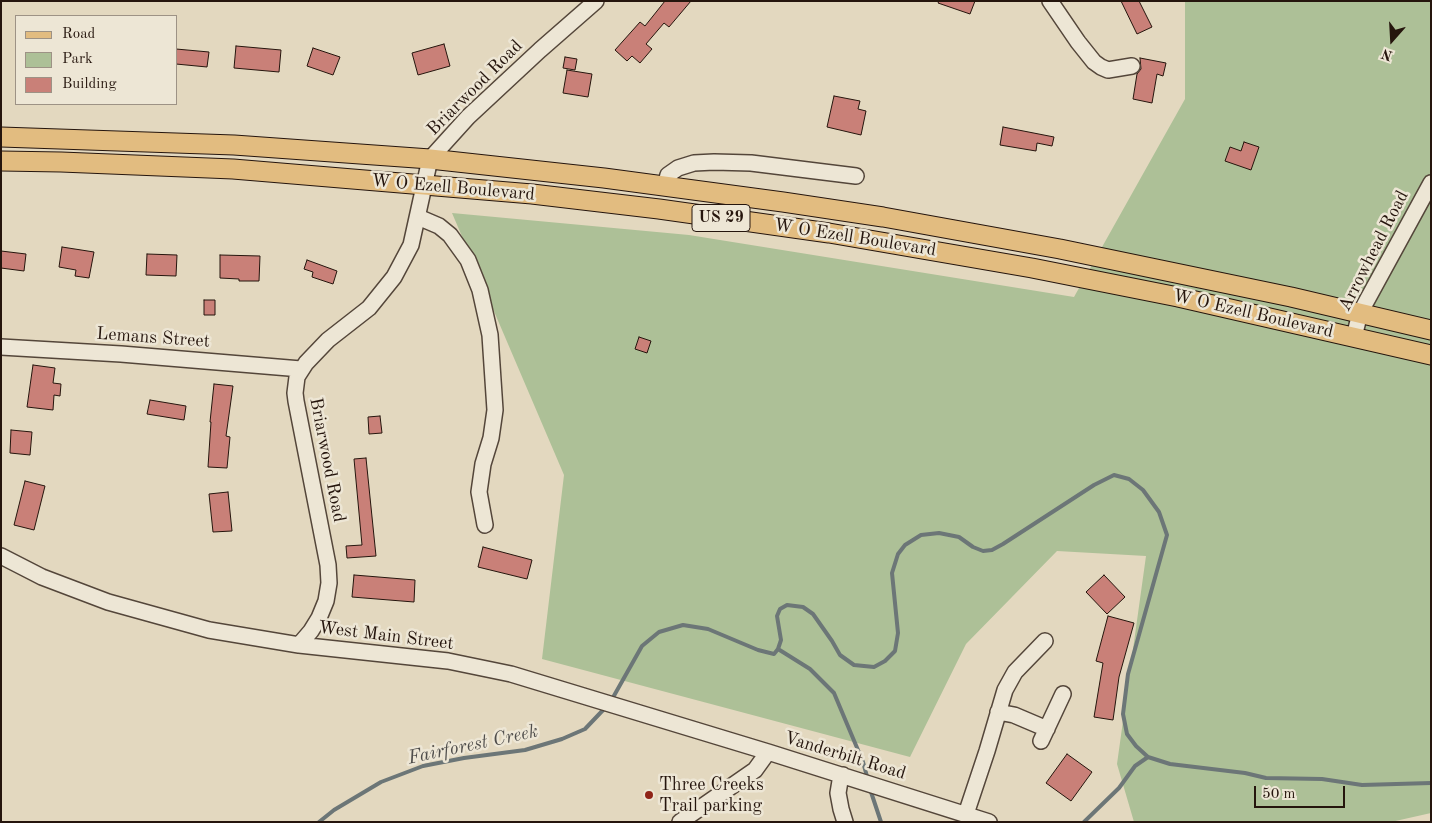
<!DOCTYPE html>
<style>
body{margin:0}
#map{position:relative;width:1432px;height:823px;overflow:hidden;background:#e3d8bf;font-family:"Old Standard TT",serif}
canvas{display:block}
.frame{position:absolute;inset:0;border:2px solid #25150d;pointer-events:none}
.legend{position:absolute;left:15px;top:15px;width:162px;height:90px;box-sizing:border-box;background:#ede6d5;border:1px solid #9d9285;margin:0;padding:6px 9px;list-style:none;font-size:15px;color:#25150d}
.legend li{display:flex;align-items:center;gap:10px;height:25px}
.legend b{width:25px;border:1px solid #9d9285}
.north{position:absolute;left:1367px;top:15px;width:50px;height:50px;-webkit-text-stroke:4px #ede6d5;paint-order:stroke;rotate:199deg;font-size:14px;font-weight:700;line-height:20px;text-align:center;color:#25150d}
.north::after{content:'';display:block;margin:auto;width:18px;height:22px;background:#25150d;clip-path:polygon(50% 0,100% 100%,50% 72%,0 100%)}
.scale{position:absolute;left:1254px;top:786px;width:91px;height:22px;box-sizing:border-box;border:2px solid #25150d;border-top:0;padding-left:6px;font-size:15px;line-height:18px;white-space:nowrap;color:#25150d;-webkit-text-stroke:4px #ede6d5;paint-order:stroke}
</style>
<div id="map">
<canvas width="1432" height="823"></canvas>
<div class="frame"></div>
<ul class="legend">
<li><b style="height:6px;background:#e2bc80"></b>Road</li>
<li><b style="height:14px;background:#adc097"></b>Park</li>
<li><b style="height:14px;background:#c98078"></b>Building</li>
</ul>
<div class="north">N</div>
<div class="scale">50 m</div>
</div>
<script>
const ctx = document.querySelector('canvas').getContext('2d');
ctx.lineJoin = 'round';
function fillPath(path, color) {
  ctx.fillStyle = color;
  ctx.fill(path, 'evenodd');
}
function shape(rows) {
  const path = new Path2D();
  for (const r of rows) {
    path.moveTo(r[0], r[1]);
    for (let i = 2; i < r.length; i += 2) path.lineTo(r[i], r[i + 1]);
  }
  return path;
}
function trace(path, color, width, dash) {
  ctx.strokeStyle = color;
  ctx.lineWidth = width;
  ctx.lineCap = dash ? 'butt' : 'round';
  ctx.setLineDash(dash || []);
  ctx.stroke(path);
}
function label(font, color, halo, rows, align = 'center') {
  ctx.font = font + ' "Old Standard TT",serif';
  ctx.lineWidth = 5;
  ctx.setLineDash([]);
  ctx.textBaseline = 'middle';
  ctx.strokeStyle = halo;
  ctx.fillStyle = color;
  for (const [text, x, y, turn = 0] of rows) {
    ctx.save();
    ctx.translate(x, y);
    ctx.rotate((+turn || 0) * Math.PI / 180);
    ctx.textAlign = isNaN(turn) ? turn : align;
    if (halo) ctx.strokeText(text, 0, 0);
    ctx.fillText(text, 0, 0);
    ctx.restore();
  }
}
fillPath(shape([
 [1185,1,1431,1,1431,813,1391,822,1134,822,1117,764,1146,556,1057,551,966,644,910,757,542,659,564,475,452,213,689,235,1074,297,1185,99]
]), '#adc097');
trace(shape([
 [778,649,781,640,777,616,780,609,787,605,803,607,813,614,832,641,840,655,854,665,874,667,885,661,895,651,898,633,892,573,898,554,905,545,921,535,939,533,959,537,973,547,983,551,992,550,1003,544,1094,485,1114,475,1129,479,1143,490,1159,512,1167,535,1128,674,1123,714,1127,734,1136,746,1148,757,1170,764,1245,773,1266,778,1322,779,1362,785,1431,783],
 [778,649,810,669,834,693,863,762,868,780],
 [611,701,642,646,659,632,683,625,708,629,758,650,774,654,778,649],
 [870,789,881,822],
 [319,822,334,810,381,782,423,766,464,758,525,750,562,739,585,729,605,708],
 [1084,822,1119,788,1135,766,1148,757]
]), '#6c7677', 4);
const building = shape([
 [665,1,691,1,669,27,664,23,646,44,652,49,640,63,632,56,627,61,615,50,640,22,645,26,665,1],
 [939,1,975,1,970,14,938,3,939,1],
 [1121,1,1139,1,1152,27,1137,34,1121,1],
 [444,44,450,66,418,75,412,53,444,44],
 [236,46,281,50,279,72,234,68,236,46],
 [313,48,340,57,333,75,307,66,313,48],
 [176,49,209,52,207,67,176,64,176,49],
 [565,57,577,59,575,70,563,68,565,57],
 [1140,58,1166,63,1163,76,1157,74,1152,103,1133,99,1137,74,1141,69,1140,58],
 [567,70,592,74,588,97,563,93,567,70],
 [834,96,860,101,858,109,866,111,861,135,827,127,834,96],
 [1003,127,1054,137,1052,146,1037,143,1036,151,1000,145,1003,127],
 [1244,142,1259,147,1251,170,1225,161,1230,147,1241,151,1244,142],
 [62,247,94,252,89,278,75,276,76,270,59,267,62,247],
 [1,251,26,254,24,271,1,268,1,251],
 [147,254,177,255,176,276,146,275,147,254],
 [220,255,260,256,259,281,239,281,239,279,220,278,220,255],
 [307,260,337,271,333,284,312,277,313,272,304,269,307,260],
 [204,300,215,300,215,315,204,315,204,300],
 [639,337,651,341,647,353,635,349,639,337],
 [33,365,55,368,53,383,61,384,60,396,54,395,53,410,27,407,33,365],
 [214,384,233,386,226,436,230,437,227,468,208,467,211,422,210,422,214,384],
 [150,400,186,406,184,420,147,414,150,400],
 [380,416,382,433,369,434,368,417,380,416],
 [11,430,32,432,30,455,10,453,11,430],
 [366,458,376,556,347,558,346,546,362,545,354,459,366,458],
 [25,481,45,486,34,530,14,525,25,481],
 [228,492,232,531,213,532,209,494,228,492],
 [483,547,532,560,527,579,478,567,483,547],
 [354,575,415,580,414,602,352,597,354,575],
 [1104,575,1125,597,1107,614,1086,592,1104,575],
 [1108,616,1134,623,1119,677,1113,720,1094,717,1103,663,1096,661,1108,616],
 [1067,754,1092,772,1071,801,1046,783,1067,754]
]);
fillPath(building, '#c98078');
trace(building, '#25150d', 1);
const minor = shape([
 [1050,1,1078,42,1094,62,1101,67,1108,70,1132,66],
 [665,186,668,175,678,168,694,163,714,162,751,163,856,176],
 [418,217,439,226,450,235,468,260,480,290,490,335,495,410,491,438,483,464,479,492,485,525],
 [1354,337,1360,313,1431,183],
 [1,347,121,354,301,369],
 [1,556,42,577,108,602,209,630,299,645,448,661,511,674,768,752],
 [299,645,311,631,319,618,326,601,329,583,328,565,296,401,295,393,297,377,306,363,328,340,369,308,394,277,411,245,430,159,468,117,540,50,596,1],
 [998,712,1014,715,1047,729],
 [1041,741,1063,694],
 [843,775,840,781,838,793,841,809,845,822],
 [966,814,987,751,1005,690,1015,672,1045,641],
 [680,822,755,770,768,752,989,822]
]);
const major = shape([
 [1,137,234,145,430,159,604,178,783,202,883,217,1060,249,1291,297,1431,330],
 [1,161,61,162,233,169,532,194,659,209,829,233,1032,268,1178,297,1431,355]
]);
trace(minor, '#54463a', 18);
trace(major, '#25150d', 21);
trace(minor, '#ede6d5', 15);
trace(major, '#e2bc80', 19);
for (const [x, y, r, color] of [
 [649,795,5,"#8f2418"]
]) {
  const dot = new Path2D();
  dot.arc(x, y, r, 0, 2 * Math.PI);
  ctx.fillStyle = color;
  ctx.fill(dot);
  trace(dot, '#ede6d5', 2);
}
for (const [x, y, w] of [
 [721,218,58]
]) {
  const box = new Path2D();
  box.roundRect(x - w / 2, y - 13.5, w, 27, 4);
  ctx.fillStyle = '#ede6d5';
  ctx.fill(box);
  trace(box, '#25150d', 1);
}
label('bold 16px', '#25150d', null, [
 ["US 29",721,218]
]);
label('18px', '#25150d', '#ede6d5', [
 ["Briarwood Road",475,88,-45],
 ["W O Ezell Boulevard",453,188,5],
 ["W O Ezell Boulevard",855,238,9],
 ["Arrowhead Road",1374,251,-63],
 ["W O Ezell Boulevard",1253,314,13],
 ["Lemans Street",153,338,4],
 ["Briarwood Road",327,460,79],
 ["West Main Street",386,636,7],
 ["Vanderbilt Road",845,756,17]
]);
label('18px', '#25150d', '#ede6d5', [
 ["Three Creeks",659,785],
 ["Trail parking",659,806]
], 'left');
label('italic 19px', '#4f4d4b', '#ede6d5', [
 ["Fairforest Creek",473,745,-12]
]);
</script>
